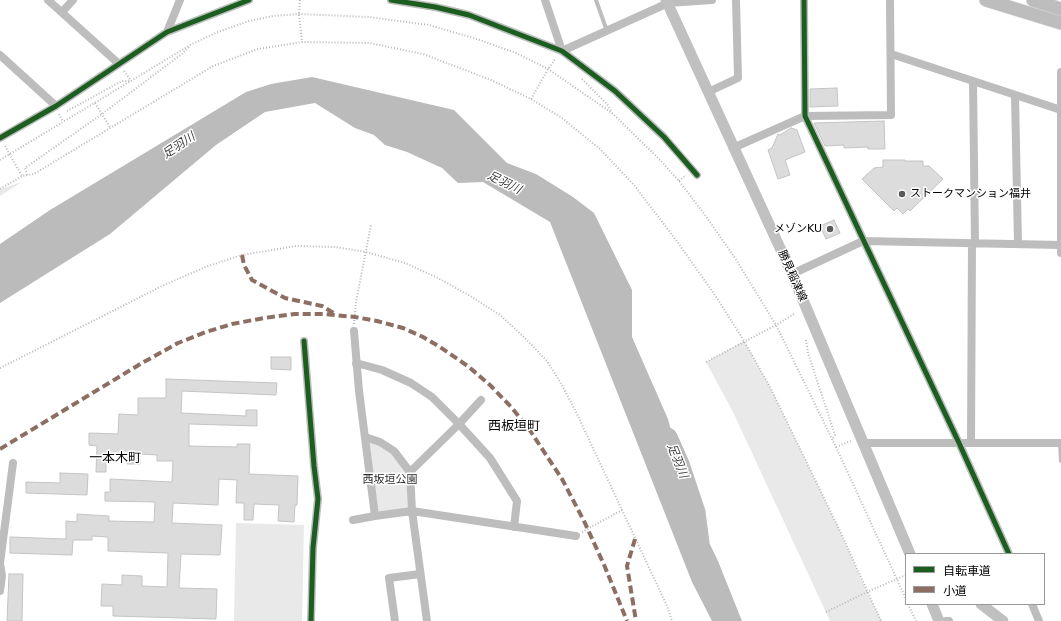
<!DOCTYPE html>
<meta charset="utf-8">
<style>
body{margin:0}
#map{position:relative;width:1061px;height:621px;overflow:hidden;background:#fff;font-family:"DejaVu Sans","Noto Sans JP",sans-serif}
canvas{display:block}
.legend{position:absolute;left:905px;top:553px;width:140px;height:52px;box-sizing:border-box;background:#fff;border:1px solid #999;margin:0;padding:5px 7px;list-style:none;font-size:12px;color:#000}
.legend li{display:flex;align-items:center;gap:8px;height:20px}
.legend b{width:20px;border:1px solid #999}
</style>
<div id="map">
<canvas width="1061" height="621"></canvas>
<ul class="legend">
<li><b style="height:5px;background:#1b5e20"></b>自転車道</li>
<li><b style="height:5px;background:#8d6e63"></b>小道</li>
</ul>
</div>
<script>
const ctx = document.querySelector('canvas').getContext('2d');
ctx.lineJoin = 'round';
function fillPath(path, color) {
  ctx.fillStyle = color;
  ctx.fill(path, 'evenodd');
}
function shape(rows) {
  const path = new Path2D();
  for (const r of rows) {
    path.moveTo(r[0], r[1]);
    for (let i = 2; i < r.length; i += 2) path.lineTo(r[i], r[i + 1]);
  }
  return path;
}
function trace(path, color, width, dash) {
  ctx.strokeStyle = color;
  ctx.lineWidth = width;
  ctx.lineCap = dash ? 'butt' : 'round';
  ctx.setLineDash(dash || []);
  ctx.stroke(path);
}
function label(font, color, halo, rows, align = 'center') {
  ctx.font = font + ' "DejaVu Sans","Noto Sans JP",sans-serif';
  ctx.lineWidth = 3;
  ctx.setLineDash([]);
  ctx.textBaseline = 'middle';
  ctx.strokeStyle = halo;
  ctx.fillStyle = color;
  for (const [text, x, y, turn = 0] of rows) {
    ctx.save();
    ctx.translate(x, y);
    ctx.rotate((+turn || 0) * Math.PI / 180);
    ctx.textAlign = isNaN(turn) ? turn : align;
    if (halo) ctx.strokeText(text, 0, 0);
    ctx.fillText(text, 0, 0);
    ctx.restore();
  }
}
fillPath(shape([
 [22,182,0,196,0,189],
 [744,341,770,387,840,531,867,592,882,621,830,621,733,412,706,362],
 [368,443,377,443,391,451,407,473,408,510,377,512],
 [236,523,304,525,302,621,234,621]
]), '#e9e9e9');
fillPath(shape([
 [312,77,454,110,507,163,536,174,573,197,594,213,632,290,632,337,668,419,689,501,718,561,742,621,712,621,692,582,550,222,483,182,458,183,442,168,407,152,385,145,374,135,355,128,315,103,265,112,216,145,110,234,0,303,0,244,50,210,246,92,271,84]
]), '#bbb');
trace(shape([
 [668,437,680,464,696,512,700,543]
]), '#bbb', 19);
const building = shape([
 [837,88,838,106,810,107,810,89,837,88],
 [884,121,885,149,868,149,868,147,844,148,844,145,825,146,814,123,884,121],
 [791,128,797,130,805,152,785,160,790,175,778,179,768,150,772,148,778,134,780,135,791,128],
 [883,160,905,160,905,161,923,161,923,166,929,166,943,179,910,211,908,209,903,214,897,208,894,211,862,179,874,168,883,167,883,160],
 [834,220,840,233,826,239,820,226,834,220],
 [271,357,291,357,291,370,271,369,271,357],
 [166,379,277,383,276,395,182,391,181,413,246,416,246,410,257,410,257,426,189,424,189,446,237,447,237,444,250,444,249,474,298,476,297,505,295,505,294,522,278,521,279,505,254,504,253,520,244,520,244,503,236,503,237,480,219,479,218,505,173,503,172,523,222,525,220,555,181,554,179,588,217,589,216,619,113,616,113,606,101,606,102,584,122,585,122,575,142,576,142,586,167,587,168,553,108,551,108,537,92,536,92,540,73,540,72,555,10,553,10,537,66,539,66,521,77,522,77,514,109,516,109,521,154,522,155,502,105,501,105,492,110,492,110,479,172,482,173,461,157,461,157,455,140,454,140,464,127,464,128,454,106,453,106,472,96,472,97,446,89,445,89,433,118,434,119,414,138,415,138,398,166,398,166,379],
 [60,473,88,474,87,495,26,493,26,482,60,483,60,473],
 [9,574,23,574,22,621,7,621,9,574]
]);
fillPath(building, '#dcdcdc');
trace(building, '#c4c4c4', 1);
const primary = shape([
 [986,0,1061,23],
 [1033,0,1061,9]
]);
trace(primary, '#dbdbdb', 14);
trace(shape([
 [300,0,299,14,302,42],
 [124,71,131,81],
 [582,79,607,104,611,111],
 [531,99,548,69,556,58],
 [95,103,110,127],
 [67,111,122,81,131,81],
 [59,114,63,122],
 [5,146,22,176],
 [0,160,192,44,218,32,249,21,273,16,299,14,369,17,429,25,477,39,516,53,548,69,612,113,659,159,679,181,705,215,735,258,776,325,836,447,906,599],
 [27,175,25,168,102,114,183,53,190,46],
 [679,181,686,175],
 [0,189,22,176,34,174,213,66,258,49,302,42,370,43,423,54,491,80,531,99,562,118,600,149,634,185,676,240,717,298,744,341,770,387,840,531,881,621],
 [354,324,356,302,371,225],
 [806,340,808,353,835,435,832,440],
 [706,362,776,325,794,314],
 [0,368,164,285,208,266,242,255,296,246,335,247,366,252,405,263,438,278,470,296,500,315,526,339,547,361,562,385,578,416,667,606,672,621],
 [836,447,851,441],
 [582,532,622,510],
 [908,604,916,621],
 [826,612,867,592,906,575]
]), '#b8b8b8', 2, [1, 2]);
trace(shape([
 [596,0,607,31],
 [1060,443,1061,461]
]), '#bdbdbd', 4);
trace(shape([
 [48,0,119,64],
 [391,0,435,7,469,15,562,51,615,91,664,137,697,175],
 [545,0,562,51],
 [804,0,805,116,959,443,1009,554],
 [62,12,73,0],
 [167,32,180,0],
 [562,51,668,3,712,0],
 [891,54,1061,110],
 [0,55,56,106],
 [1061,72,1061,253],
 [973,81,975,243],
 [708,92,738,78,736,0],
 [1015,95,1018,244],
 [0,138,56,106,167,32,249,0],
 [733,148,805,116,891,115,890,0],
 [792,274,863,241,1061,245],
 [354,331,359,391,375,516],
 [304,341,314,466,318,499,313,548,311,621],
 [356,363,382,370,411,383,432,397,459,424,490,458,517,501,514,527],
 [365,437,380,442,394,451,410,472,412,511,427,621],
 [864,443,1061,443],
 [971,443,972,243],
 [410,472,459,424,481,400],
 [353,520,375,516,412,511,576,536],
 [0,591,2,576,0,563,13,463],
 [1032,604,1039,621],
 [395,621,389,578,420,574],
 [946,621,949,621]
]), '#bdbdbd', 8);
trace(shape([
 [666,0,792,274,910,554],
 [932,604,939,621],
 [981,604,1003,621]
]), '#c0c0c0', 11);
trace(primary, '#bdbdbd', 13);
trace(shape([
 [242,255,244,265,252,280,285,298,322,306,335,314],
 [0,449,142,363,178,343,206,332,232,324,264,318,295,314,324,314,355,317,377,321,403,328,423,337,440,347,469,367,491,386,512,408,529,429,562,479,584,521,605,567,627,621],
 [635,539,627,566,636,621]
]), '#8d6e63', 4, [8, 4]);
trace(shape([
 [391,0,435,7,469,15,562,51,615,91,664,137,697,175],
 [804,0,805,116,959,443,1009,554],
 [0,138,56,106,167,32,249,0],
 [304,341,314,466,318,499,313,548,311,621]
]), '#1b5e20', 5);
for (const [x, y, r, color] of [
 [902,194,4,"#595959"],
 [830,229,4,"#595959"]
]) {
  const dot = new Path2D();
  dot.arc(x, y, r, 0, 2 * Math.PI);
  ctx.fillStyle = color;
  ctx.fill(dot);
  trace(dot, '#fff', 1.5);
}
label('11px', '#000', '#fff', [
 ["ストークマンション福井",910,194],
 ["メゾンKU",822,229,"right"]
], 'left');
label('11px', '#000', '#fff', [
 ["勝見稲津線",792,276,66]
]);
label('11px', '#2e2e2e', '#fff', [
 ["西坂垣公園",390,480]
]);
label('italic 12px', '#3f3f3f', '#fff', [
 ["足羽川",179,146,-34],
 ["足羽川",504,183,26],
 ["足羽川",677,461,68]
]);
label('13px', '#000', '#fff', [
 ["西板垣町",514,427],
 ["一本木町",115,459]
]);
</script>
